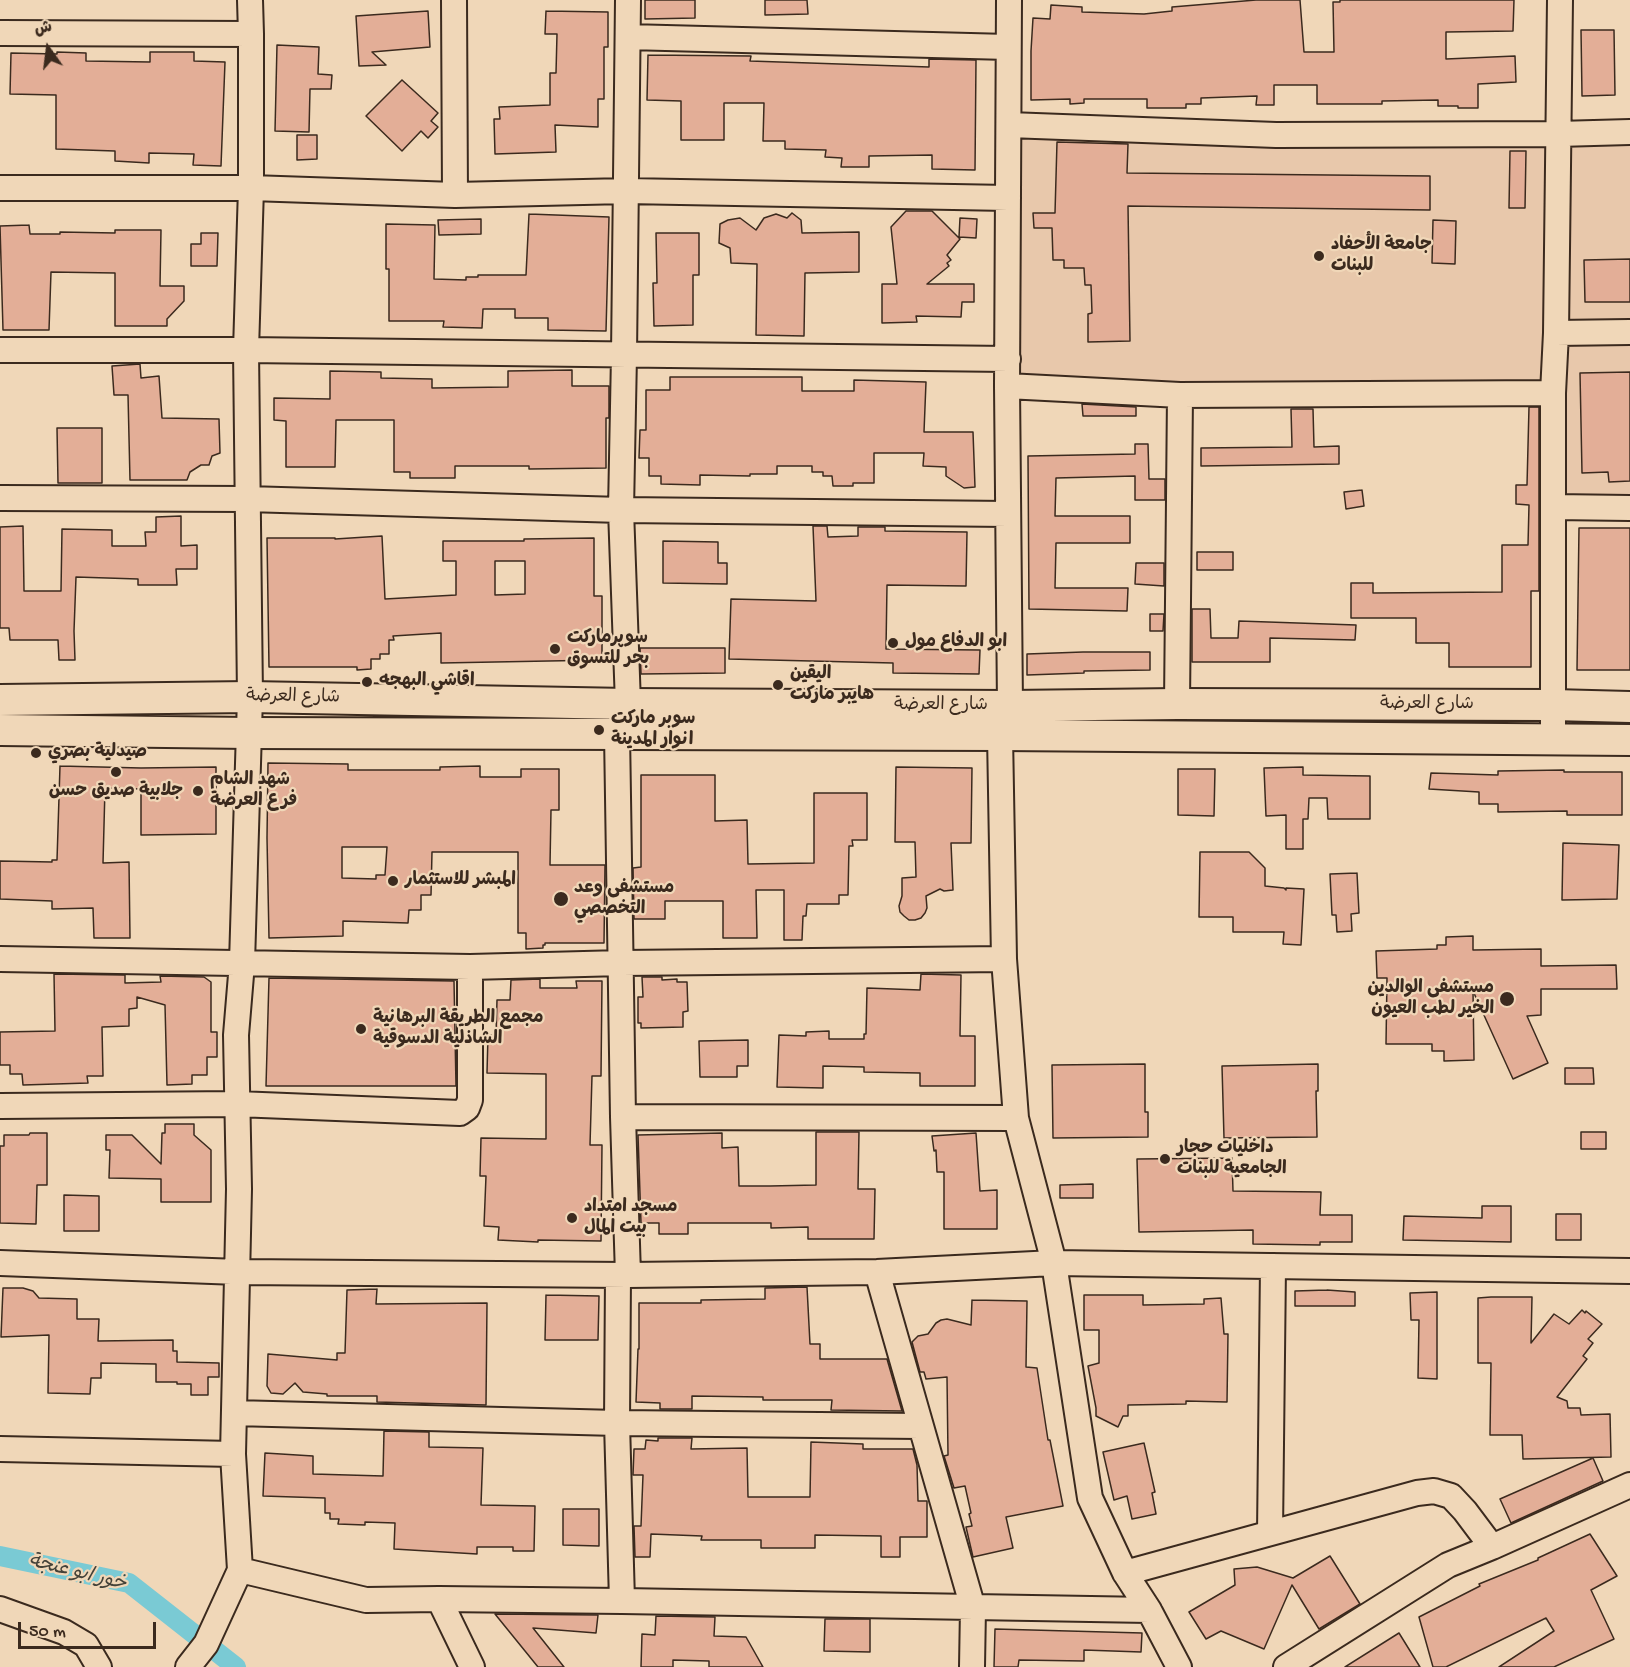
<!DOCTYPE html>
<meta charset="utf-8">
<style>
body{margin:0}
#map{position:relative;width:1630px;height:1667px;overflow:hidden;background:#f0d7b8;font-family:"Gochi Hand","Playpen Sans Arabic",sans-serif}
canvas{display:block}
.north{position:absolute;left:18px;top:18px;width:60px;height:60px;-webkit-text-stroke:4px #f0d7b8;paint-order:stroke;rotate:346deg;font-size:16px;font-weight:700;line-height:24px;text-align:center;color:#3b2a1e}
.north::after{content:'';display:block;margin:auto;width:21px;height:27px;background:#3b2a1e;clip-path:polygon(50% 0,100% 100%,50% 72%,0 100%)}
.scale{position:absolute;left:18px;top:1622px;width:138px;height:27px;box-sizing:border-box;border:3px solid #3b2a1e;border-top:0;padding-left:8px;font-size:18px;line-height:21px;white-space:nowrap;color:#3b2a1e;-webkit-text-stroke:4px #f0d7b8;paint-order:stroke}
</style>
<div id="map">
<canvas width="1630" height="1667"></canvas>
<div class="north">ش</div>
<div class="scale">50 m</div>
</div>
<script>
const ctx = document.querySelector('canvas').getContext('2d');
ctx.lineJoin = 'round';
function fillPath(path, color) {
  ctx.fillStyle = color;
  ctx.fill(path, 'evenodd');
}
function shape(rows) {
  const path = new Path2D();
  for (const r of rows) {
    path.moveTo(r[0], r[1]);
    for (let i = 2; i < r.length; i += 2) path.lineTo(r[i], r[i + 1]);
  }
  return path;
}
function trace(path, color, width, dash) {
  ctx.strokeStyle = color;
  ctx.lineWidth = width;
  ctx.lineCap = dash ? 'butt' : 'round';
  ctx.setLineDash(dash || []);
  ctx.stroke(path);
}
function label(font, color, halo, rows, align = 'center') {
  ctx.font = font + ' "Gochi Hand","Playpen Sans Arabic",sans-serif';
  ctx.lineWidth = 4.5;
  ctx.setLineDash([]);
  ctx.textBaseline = 'middle';
  ctx.strokeStyle = halo;
  ctx.fillStyle = color;
  for (const [text, x, y, turn = 0] of rows) {
    ctx.save();
    ctx.translate(x, y);
    ctx.rotate((+turn || 0) * Math.PI / 180);
    ctx.textAlign = isNaN(turn) ? turn : align;
    if (halo) ctx.strokeText(text, 0, 0);
    ctx.fillText(text, 0, 0);
    ctx.restore();
  }
}
fillPath(shape([
 [1630,123,1630,508,1554,507,1553,394,1007,386,1009,125]
]), '#e8c8ab');
trace(shape([
 [0,1556,129,1583,236,1667]
]), '#7acad4', 20);
const building = shape([
 [645,0,695,0,695,18,645,19,645,0],
 [765,0,807,0,808,14,765,15,765,0],
 [1256,0,1300,0,1304,52,1334,52,1333,2,1340,2,1340,0,1514,0,1513,31,1446,32,1446,59,1515,56,1516,82,1478,84,1478,108,1458,108,1458,106,1438,106,1438,100,1382,101,1382,104,1317,104,1317,85,1274,85,1274,105,1256,105,1257,96,1201,98,1201,104,1186,104,1186,108,1147,108,1147,99,1084,99,1084,103,1070,104,1070,99,1031,100,1031,51,1033,18,1050,19,1051,5,1082,7,1082,12,1144,14,1172,11,1172,7,1256,0],
 [428,11,430,47,372,52,386,65,359,66,356,16,428,11],
 [546,11,608,12,608,47,604,47,604,99,598,99,598,127,555,125,556,152,495,154,494,119,500,119,499,107,550,105,550,73,556,73,557,34,545,34,546,11],
 [1581,30,1614,30,1615,95,1582,96,1581,30],
 [277,45,319,47,318,74,332,75,331,89,310,89,309,132,275,131,277,45],
 [57,52,86,53,86,61,150,62,150,52,194,52,194,61,225,62,221,166,193,165,194,154,149,153,149,163,115,161,115,151,56,149,56,95,10,94,11,53,57,54,57,52],
 [648,55,751,56,750,61,929,67,929,59,976,60,975,170,932,169,932,155,869,156,869,167,841,167,842,158,825,157,826,150,785,149,785,141,763,141,764,103,724,103,724,140,681,140,681,101,647,100,648,55],
 [402,80,438,113,431,121,438,127,428,138,421,131,402,151,366,116,402,80],
 [297,135,317,135,317,159,297,160,297,135],
 [1057,142,1128,144,1127,173,1430,176,1430,210,1128,206,1130,341,1088,342,1088,314,1092,313,1091,285,1085,285,1084,268,1064,268,1064,260,1053,260,1052,228,1034,228,1033,213,1055,213,1057,142],
 [1510,151,1526,151,1525,208,1509,208,1510,151],
 [906,211,932,211,960,239,947,255,951,260,947,263,949,266,927,284,974,284,974,302,962,302,961,317,916,316,917,322,882,323,882,284,897,284,891,227,906,211],
 [792,213,801,220,802,233,859,232,859,272,805,273,804,336,756,335,757,264,731,263,730,248,719,243,720,224,728,220,740,218,756,230,764,218,776,214,787,218,792,213],
 [529,214,609,217,606,331,548,330,548,318,515,318,515,309,483,309,482,328,443,327,444,321,389,321,389,269,386,269,386,224,435,225,434,279,466,280,466,277,478,277,478,275,526,275,529,214],
 [960,218,977,219,976,238,959,237,960,218],
 [481,219,481,234,439,235,438,220,481,219],
 [1433,220,1456,221,1455,264,1432,263,1433,220],
 [29,225,30,234,60,234,60,232,115,233,115,230,161,230,160,286,184,286,184,301,167,319,167,326,115,326,115,273,51,272,49,330,3,330,0,226,29,225],
 [201,233,218,233,217,266,191,266,191,244,201,244,201,233],
 [656,233,699,233,699,275,693,275,693,325,654,326,653,283,657,283,656,233],
 [1630,259,1630,302,1585,302,1584,260,1630,259],
 [140,364,141,378,159,376,162,418,219,419,220,453,212,456,209,465,201,465,190,472,187,480,130,480,128,395,114,395,112,366,140,364],
 [572,370,572,386,609,386,609,418,606,418,606,468,529,469,529,466,455,466,455,478,410,478,410,472,394,472,394,420,336,420,335,467,286,467,286,421,274,420,274,398,330,399,330,371,381,372,381,378,432,379,432,388,508,387,508,371,572,370],
 [1630,372,1630,481,1609,482,1608,472,1582,473,1580,373,1630,372],
 [670,377,802,377,802,391,854,391,854,380,926,382,924,432,973,432,975,487,964,488,946,476,946,467,923,466,924,453,874,453,874,483,853,483,853,486,833,486,832,476,823,476,823,472,812,472,812,466,777,466,777,474,750,474,750,476,700,475,700,485,661,484,661,476,649,476,649,458,639,458,640,430,646,430,646,390,670,390,670,377],
 [1082,404,1136,407,1136,416,1083,416,1082,404],
 [1529,407,1539,407,1539,591,1531,591,1531,667,1449,667,1449,643,1416,643,1416,618,1351,618,1351,583,1373,583,1373,593,1502,592,1502,545,1528,545,1529,505,1516,504,1516,485,1527,485,1529,407],
 [1291,409,1313,409,1314,447,1339,446,1339,464,1201,466,1201,448,1292,447,1291,409],
 [57,428,102,428,102,483,58,483,57,428],
 [1135,444,1148,444,1149,479,1165,479,1165,500,1135,500,1135,476,1056,478,1055,516,1130,516,1130,543,1056,543,1055,588,1128,588,1127,611,1029,609,1028,456,1135,454,1135,444],
 [1362,490,1364,506,1346,509,1344,492,1362,490],
 [181,516,181,546,197,545,197,569,176,569,177,585,138,585,138,579,76,577,74,631,75,660,59,660,58,640,10,640,9,628,0,628,0,527,23,526,24,591,61,591,62,529,112,530,112,546,146,546,145,532,156,532,156,517,181,516],
 [813,526,827,526,828,537,858,536,858,527,885,527,885,531,967,532,966,586,887,585,886,649,980,650,979,674,893,673,893,663,729,659,731,599,816,601,813,526],
 [1579,528,1630,528,1630,670,1577,670,1579,528],
 [382,536,385,599,456,595,456,561,443,561,443,541,524,541,524,539,594,538,594,596,602,596,602,660,441,663,441,633,393,636,394,640,389,640,389,654,380,654,380,659,371,659,371,669,357,670,357,667,269,667,267,538,335,538,335,539,382,536],
 [495,561,525,561,525,594,495,595,495,561],
 [663,541,718,542,718,563,727,563,727,584,663,583,663,541],
 [1197,552,1233,552,1233,570,1197,570,1197,552],
 [1136,563,1164,563,1164,586,1135,584,1136,563],
 [1192,609,1210,609,1211,638,1238,638,1239,621,1356,625,1355,640,1270,638,1270,662,1192,662,1192,609],
 [1150,614,1164,614,1163,631,1150,631,1150,614],
 [640,648,725,648,725,673,641,674,640,648],
 [1083,652,1150,652,1150,670,1084,671,1084,673,1027,675,1027,654,1083,652],
 [268,763,348,764,348,770,440,770,440,767,480,766,480,777,521,777,521,769,559,769,559,810,551,810,550,865,605,865,604,943,545,943,545,945,543,945,543,948,526,949,526,933,518,933,518,852,432,852,431,895,421,895,421,910,409,910,408,923,343,921,343,936,269,938,267,838,268,763],
 [342,847,387,847,385,875,376,875,376,879,342,878,342,847],
 [60,766,141,768,216,767,216,834,141,835,141,789,105,788,103,863,129,862,130,938,94,938,93,908,52,909,52,901,0,899,0,861,52,862,52,860,57,860,60,766],
 [896,767,972,768,971,843,951,843,953,890,944,891,940,889,926,896,927,908,925,913,921,918,915,920,909,920,904,916,900,912,899,906,902,896,902,878,916,877,915,842,895,842,896,767],
 [1303,767,1303,775,1370,776,1370,819,1328,819,1327,798,1309,798,1308,819,1303,819,1303,849,1286,849,1286,815,1266,816,1264,768,1303,767],
 [1178,769,1215,769,1214,816,1178,815,1178,769],
 [1564,770,1564,772,1622,772,1622,815,1567,815,1567,811,1498,812,1498,804,1479,804,1479,792,1429,789,1431,773,1498,775,1498,771,1564,770],
 [641,775,715,775,715,821,747,820,748,864,814,863,814,793,867,793,867,840,852,840,853,846,849,846,848,895,839,895,839,904,807,904,806,916,803,916,802,940,784,940,784,890,756,890,757,938,723,938,723,901,665,901,665,919,634,919,633,868,641,867,641,775],
 [1563,843,1619,845,1617,899,1562,900,1563,843],
 [1200,852,1249,852,1265,868,1265,886,1284,888,1286,890,1286,888,1304,889,1301,945,1283,944,1284,932,1233,932,1233,917,1199,917,1200,852],
 [1357,873,1359,913,1351,914,1352,931,1337,932,1336,915,1332,915,1330,874,1357,873],
 [1473,936,1473,950,1541,949,1541,966,1616,965,1617,989,1541,989,1541,1015,1527,1016,1548,1063,1513,1079,1473,991,1474,1060,1444,1061,1444,1051,1432,1051,1432,1044,1386,1044,1387,978,1377,978,1376,951,1437,949,1437,945,1446,945,1446,937,1473,936],
 [54,974,125,975,125,983,161,982,160,976,204,977,211,982,211,1032,217,1032,217,1057,207,1057,207,1075,192,1075,192,1084,167,1085,165,1005,137,997,137,1008,129,1009,129,1026,102,1027,103,1076,87,1076,88,1083,23,1085,22,1074,10,1074,10,1065,0,1065,0,1032,55,1031,54,974],
 [921,974,961,975,960,1036,975,1036,975,1086,920,1086,920,1073,864,1072,864,1067,823,1066,823,1088,777,1087,779,1035,806,1036,806,1032,829,1031,829,1039,864,1039,864,1034,866,1034,867,988,920,990,921,974],
 [642,977,662,977,662,980,677,979,677,982,687,982,688,1011,683,1012,683,1027,641,1028,641,1023,638,1023,638,997,643,997,642,977],
 [269,978,454,981,456,1086,266,1086,269,978],
 [540,979,540,988,577,988,576,981,602,981,601,1076,592,1076,590,1145,602,1145,601,1241,538,1240,538,1242,498,1240,499,1227,484,1226,486,1176,480,1176,481,1138,546,1139,546,1074,487,1073,488,1035,496,1035,497,1000,510,1000,511,980,540,979],
 [748,1040,748,1066,737,1066,737,1077,700,1077,699,1041,748,1040],
 [1145,1064,1145,1112,1148,1112,1148,1137,1053,1138,1052,1065,1145,1064],
 [1318,1064,1318,1091,1316,1091,1317,1137,1224,1138,1222,1066,1318,1064],
 [1565,1068,1593,1068,1594,1084,1565,1084,1565,1068],
 [165,1124,194,1124,194,1135,211,1150,211,1202,161,1202,161,1179,109,1178,110,1150,106,1150,106,1135,132,1135,161,1164,162,1133,165,1133,165,1124],
 [816,1132,859,1132,858,1189,875,1189,874,1239,808,1239,808,1227,771,1228,771,1223,688,1223,688,1234,659,1234,659,1223,641,1223,638,1135,722,1133,722,1148,738,1147,739,1186,770,1186,816,1185,816,1132],
 [1581,1132,1606,1132,1606,1149,1581,1149,1581,1132],
 [30,1133,47,1133,47,1185,37,1185,36,1224,0,1223,0,1146,4,1146,4,1135,29,1135,30,1133],
 [976,1133,980,1191,997,1190,997,1229,944,1229,944,1172,937,1172,936,1150,934,1151,932,1136,976,1133],
 [1232,1158,1233,1191,1321,1192,1320,1215,1352,1215,1352,1242,1320,1242,1320,1245,1253,1244,1253,1230,1139,1232,1137,1159,1232,1158],
 [1093,1184,1093,1198,1060,1198,1060,1185,1093,1184],
 [64,1195,99,1196,99,1231,64,1231,64,1195],
 [1482,1206,1511,1206,1511,1242,1403,1240,1404,1216,1482,1218,1482,1206],
 [1556,1214,1581,1214,1581,1240,1556,1240,1556,1214],
 [807,1287,810,1344,820,1344,820,1359,887,1359,902,1411,831,1410,832,1400,763,1400,763,1397,692,1396,692,1409,660,1409,660,1403,636,1402,638,1349,639,1349,639,1303,701,1303,701,1300,765,1299,765,1288,807,1287],
 [3,1288,23,1288,33,1291,39,1298,77,1299,77,1319,99,1319,98,1341,173,1340,173,1351,177,1351,177,1362,219,1363,219,1377,208,1377,208,1395,191,1395,191,1384,177,1384,177,1382,156,1382,156,1364,101,1363,101,1378,91,1378,90,1394,48,1393,49,1335,1,1337,3,1288],
 [377,1289,376,1304,487,1303,486,1405,377,1402,377,1396,327,1396,327,1394,303,1392,295,1383,283,1394,271,1393,267,1386,268,1354,337,1360,337,1353,345,1353,347,1290,377,1289],
 [1327,1290,1355,1292,1355,1306,1295,1306,1295,1291,1327,1290],
 [1437,1292,1437,1379,1418,1378,1419,1320,1411,1320,1410,1293,1437,1292],
 [546,1295,599,1296,598,1340,545,1340,546,1295],
 [1084,1295,1143,1295,1143,1305,1204,1304,1204,1299,1221,1298,1224,1334,1228,1334,1227,1402,1186,1401,1186,1404,1128,1405,1128,1416,1123,1416,1118,1427,1096,1416,1096,1408,1088,1366,1099,1363,1099,1330,1084,1330,1084,1295],
 [1491,1297,1532,1297,1531,1343,1554,1314,1569,1324,1582,1310,1585,1313,1586,1311,1602,1324,1588,1339,1593,1343,1583,1356,1587,1359,1557,1397,1567,1401,1568,1408,1580,1408,1581,1415,1610,1414,1611,1457,1523,1459,1522,1435,1490,1435,1491,1363,1478,1363,1478,1298,1491,1297],
 [972,1300,1027,1301,1026,1367,1037,1368,1048,1440,1050,1440,1063,1506,1006,1517,1013,1548,973,1557,966,1527,972,1526,969,1514,971,1513,965,1486,954,1488,944,1456,948,1455,947,1377,926,1379,924,1372,920,1372,912,1342,918,1336,928,1334,936,1323,941,1320,947,1319,971,1325,972,1300],
 [384,1431,429,1432,429,1447,483,1448,481,1505,535,1506,534,1551,513,1551,513,1547,477,1547,477,1554,394,1549,395,1523,365,1522,365,1525,338,1524,339,1519,330,1519,330,1513,325,1513,325,1498,263,1496,265,1453,313,1456,313,1474,383,1476,384,1431],
 [658,1438,692,1438,691,1449,747,1448,748,1497,810,1497,811,1442,863,1444,863,1449,913,1449,917,1465,918,1501,927,1501,927,1537,900,1537,900,1557,881,1557,881,1536,815,1535,815,1548,761,1548,761,1540,701,1540,702,1536,651,1534,650,1557,635,1557,634,1526,641,1526,643,1475,633,1475,634,1449,645,1449,646,1440,658,1441,658,1438],
 [1144,1443,1155,1492,1152,1493,1156,1514,1132,1519,1127,1496,1114,1500,1103,1452,1144,1443],
 [1593,1458,1603,1481,1511,1523,1500,1499,1593,1458],
 [563,1509,599,1509,599,1546,563,1545,563,1509],
 [1590,1534,1617,1576,1591,1590,1614,1639,1554,1667,1499,1667,1554,1631,1546,1618,1446,1667,1433,1667,1419,1617,1480,1586,1479,1584,1538,1560,1538,1558,1590,1534],
 [1330,1556,1360,1604,1319,1629,1292,1585,1264,1649,1221,1631,1206,1639,1189,1612,1235,1585,1234,1569,1257,1567,1293,1578,1330,1556],
 [495,1614,598,1615,596,1633,533,1628,564,1667,538,1667,495,1614],
 [656,1616,715,1617,714,1636,746,1637,763,1667,709,1667,709,1661,673,1660,673,1667,641,1667,642,1634,655,1635,656,1616],
 [825,1619,870,1619,870,1652,824,1651,825,1619],
 [995,1629,1142,1633,1141,1652,1084,1650,1084,1661,1019,1660,1018,1667,994,1667,995,1629],
 [1399,1633,1420,1667,1345,1667,1399,1633]
]);
fillPath(building, '#e3ae97');
trace(building, '#3b2a1e', 1.5);
const minor = shape([
 [454,0,455,195],
 [628,0,624,355,621,510,628,704],
 [1009,0,1007,386,1010,706],
 [0,33,251,34],
 [628,37,1008,47],
 [1009,125,1276,135,1558,134,1630,132],
 [0,188,251,188,455,195,626,191,1008,198],
 [1556,333,1630,332],
 [0,350,246,350,1008,359],
 [1007,386,1180,395,1553,393],
 [0,498,247,499,621,510,1008,514],
 [1554,507,1630,508],
 [1177,704,1180,395],
 [617,733,623,1117,628,1275],
 [1000,735,1004,959,1016,1118,1054,1263,1090,1498,1125,1573,1149,1610,1179,1667],
 [1553,739,1553,393,1556,333,1560,0],
 [0,959,470,967,622,963,1004,959],
 [0,1106,237,1104,460,1113,467,1108,470,1100,470,967],
 [623,1117,1016,1118],
 [0,1263,238,1272,628,1275,877,1272,1054,1263,1630,1271],
 [877,1272,973,1608,972,1667],
 [618,1275,617,1423,622,1601],
 [234,1413,617,1423,920,1426],
 [0,1449,233,1454],
 [1270,1533,1273,1266],
 [240,1570,366,1600,439,1599,622,1601,1149,1610],
 [1125,1573,1417,1493,1434,1491,1451,1496,1465,1511,1492,1547],
 [439,1599,472,1667],
 [0,1609,64,1632,86,1645,99,1667],
 [188,1667,206,1644,240,1570,233,1454,239,1189,236,1035,242,963,250,697,246,350,251,188,251,34,250,0],
 [1286,1667,1448,1565,1492,1547,1630,1485]
]);
const major = shape([
 [0,700,250,697,628,704,1010,706,1177,704,1553,705,1630,707],
 [0,730,249,733,1000,735,1630,740]
]);
trace(minor, '#3b2a1e', 28);
trace(major, '#3b2a1e', 34);
trace(minor, '#f0d7b8', 24);
trace(major, '#f0d7b8', 30);
for (const [x, y, r, color] of [
 [1319,256,6,"#3b2a1e"],
 [893,643,6,"#3b2a1e"],
 [555,649,6,"#3b2a1e"],
 [367,682,6,"#3b2a1e"],
 [778,685,6,"#3b2a1e"],
 [599,730,6,"#3b2a1e"],
 [36,753,6,"#3b2a1e"],
 [116,772,6,"#3b2a1e"],
 [198,791,6,"#3b2a1e"],
 [393,881,6,"#3b2a1e"],
 [561,899,8,"#3b2a1e"],
 [1507,999,8,"#3b2a1e"],
 [361,1029,6,"#3b2a1e"],
 [1165,1159,6,"#3b2a1e"],
 [572,1218,6,"#3b2a1e"]
]) {
  const dot = new Path2D();
  dot.arc(x, y, r, 0, 2 * Math.PI);
  ctx.fillStyle = color;
  ctx.fill(dot);
  trace(dot, '#f0d7b8', 2);
}
label('bold 18px', '#3b2a1e', '#f0d7b8', [
 ["جامعة الأحفاد",1331,246],
 ["للبنات",1331,267],
 ["سوپرمارکت",567,639],
 ["بحر للتسوق",567,660],
 ["ابو الدفاع مول",905,643],
 ["اليقين",790,675],
 ["هايبر ماركت",790,696],
 ["اقاشي البهجه",379,682],
 ["سوبر ماركت",611,720],
 ["انوار المدينة",611,741],
 ["صيدلية بصري",48,753],
 ["شهد الشام",210,781],
 ["فرع العرضة",210,802],
 ["جلابية صديق حسن",116,792,"center"],
 ["المبشر للاستثمار",405,881],
 ["مستشفى وعد",574,889],
 ["التخصصي",574,910],
 ["مستشفى الوالدين",1494,989,"right"],
 ["الخير لطب العيون",1494,1010,"right"],
 ["مجمع الطريقة البرهانية",373,1019],
 ["الشاذلية الدسوقية",373,1040],
 ["داخليات حجار",1177,1149],
 ["الجامعية للبنات",1177,1170],
 ["مسجد امتداد",584,1208],
 ["بيت المال",584,1229]
], 'left');
label('18px', '#3b2a1e', '#f0d7b8', [
 ["شارع العرضة",293,698,1],
 ["شارع العرضة",1427,705],
 ["شارع العرضة",941,706]
]);
label('italic 20px', '#444239', '#f0d7b8', [
 ["خور ابو عنجة",77,1574,14]
]);
</script>
